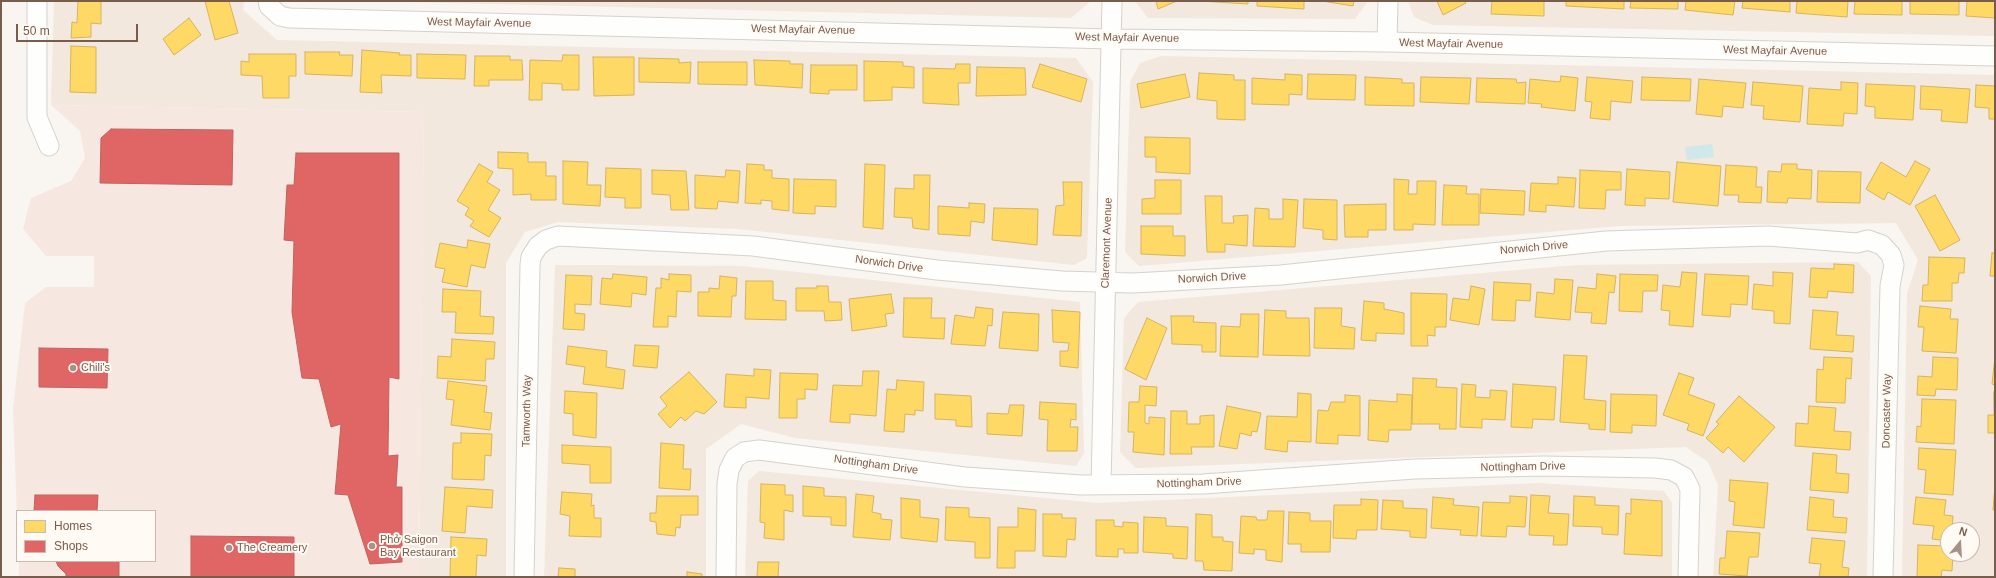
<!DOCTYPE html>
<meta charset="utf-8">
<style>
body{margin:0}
#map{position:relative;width:1996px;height:578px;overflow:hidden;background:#f9f5f0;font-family:Helvetica,sans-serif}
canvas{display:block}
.frame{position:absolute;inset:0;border:2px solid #7a5c4d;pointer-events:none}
.legend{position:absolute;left:16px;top:510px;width:140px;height:52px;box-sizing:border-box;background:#fffaf3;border:1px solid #cabbb1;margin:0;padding:5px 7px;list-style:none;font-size:12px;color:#7a5c4d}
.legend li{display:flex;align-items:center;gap:8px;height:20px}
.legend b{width:20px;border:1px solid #cabbb1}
.north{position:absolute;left:1940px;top:522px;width:40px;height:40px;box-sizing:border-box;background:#fffaf3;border:1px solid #cabbb1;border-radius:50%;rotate:18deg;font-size:11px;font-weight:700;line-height:16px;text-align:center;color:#7a5c4d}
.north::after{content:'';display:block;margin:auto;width:14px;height:18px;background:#a69286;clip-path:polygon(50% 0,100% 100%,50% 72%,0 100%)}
.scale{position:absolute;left:16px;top:24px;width:122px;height:18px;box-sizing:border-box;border:2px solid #7a5c4d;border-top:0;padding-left:5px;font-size:12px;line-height:14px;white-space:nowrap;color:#7a5c4d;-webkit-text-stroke:3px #fffaf3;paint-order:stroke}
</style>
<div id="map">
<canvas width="1996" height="578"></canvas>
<div class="frame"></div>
<ul class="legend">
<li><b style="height:11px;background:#ffd966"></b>Homes</li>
<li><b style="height:11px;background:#e06666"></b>Shops</li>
</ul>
<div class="north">N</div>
<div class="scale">50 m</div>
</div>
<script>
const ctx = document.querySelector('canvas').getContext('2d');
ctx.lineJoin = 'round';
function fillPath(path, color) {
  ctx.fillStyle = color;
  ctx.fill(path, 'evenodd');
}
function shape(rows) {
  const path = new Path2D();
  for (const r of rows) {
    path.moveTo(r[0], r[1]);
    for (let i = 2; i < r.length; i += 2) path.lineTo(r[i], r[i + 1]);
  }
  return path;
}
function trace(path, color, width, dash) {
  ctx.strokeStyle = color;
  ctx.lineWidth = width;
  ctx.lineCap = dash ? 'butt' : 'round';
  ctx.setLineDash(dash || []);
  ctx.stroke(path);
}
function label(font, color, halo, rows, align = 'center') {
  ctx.font = font + ' Helvetica,sans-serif';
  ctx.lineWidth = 4;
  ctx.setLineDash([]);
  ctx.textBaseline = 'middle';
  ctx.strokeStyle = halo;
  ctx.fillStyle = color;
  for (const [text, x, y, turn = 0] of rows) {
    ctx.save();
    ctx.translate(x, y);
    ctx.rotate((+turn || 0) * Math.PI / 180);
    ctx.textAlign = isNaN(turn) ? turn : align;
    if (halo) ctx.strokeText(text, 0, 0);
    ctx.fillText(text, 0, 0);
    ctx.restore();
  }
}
fillPath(shape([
 [54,1,244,1,243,10,277,40,1076,58,1093,82,1087,258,1074,265,738,229,558,222,525,232,506,263,506,577,419,577,424,112,51,105],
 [366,1,1091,1,1071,18],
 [1135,1,1368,1,1355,19,1148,18],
 [1408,1,1995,1,1995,36,1433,25,1414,17],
 [1161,56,1995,75,1995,577,1902,577,1907,293,1918,260,1896,223,1619,226,1139,266,1125,252,1130,82,1140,63],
 [1948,530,1972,530,1972,554,1948,554],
 [1858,262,1871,276,1867,577,1713,577,1718,485,1708,462,1686,447,1136,468,1120,452,1124,318,1138,302,1577,265],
 [555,265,741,266,1080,302,1084,453,1076,466,795,438,741,424,706,449,706,577,544,577],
 [759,471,1098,503,1538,483,1664,491,1672,503,1672,577,745,577,748,481]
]), '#f2e8de');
fillPath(shape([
 [51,105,424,112,419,577,19,577,19,561,155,561,155,511,17,511,17,516,13,409,25,303,46,287,94,287,94,256,46,256,23,229,31,198,71,181,85,158,80,131]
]), '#f6e8e1');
fillPath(shape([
 [1712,144,1714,157,1687,160,1685,147]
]), '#d0e8ea');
const homes = shape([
 [78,1,101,1,101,24,91,23,91,37,71,38,72,22,77,23,78,1],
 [205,1,229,1,238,33,215,40,205,1],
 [1156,1,1177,1,1158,9,1156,1],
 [1199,1,1248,1,1248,4,1199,1],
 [1257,1,1304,1,1304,9,1257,6,1257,1],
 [1322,1,1354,1,1353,6,1322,1],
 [1437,1,1464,1,1466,3,1443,15,1437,1],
 [1492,1,1544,1,1544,16,1491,14,1492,1],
 [1566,1,1624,1,1624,9,1566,6,1566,1],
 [1631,1,1678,1,1678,9,1630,8,1631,1],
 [1686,1,1735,1,1733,15,1685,10,1686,1],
 [1743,1,1790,1,1790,12,1742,8,1743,1],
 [1797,1,1848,1,1847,17,1796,13,1797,1],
 [1855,1,1902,1,1902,15,1854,14,1855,1],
 [1910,1,1959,1,1959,15,1910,14,1910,1],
 [1967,1,1995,1,1995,18,1966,16,1967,1],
 [189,18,201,35,174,55,163,39,189,18],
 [71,46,96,47,96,93,70,92,71,46],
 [362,50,400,53,399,55,411,55,411,76,381,75,382,93,360,92,362,50],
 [305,52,340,52,339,55,353,55,352,76,305,74,305,52],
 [249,54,296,54,296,76,289,76,289,98,263,98,262,76,241,75,241,61,249,62,249,54],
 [417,54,466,55,465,79,417,78,417,54],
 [563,55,579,55,579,90,562,90,562,84,542,83,542,100,529,100,530,60,562,61,563,55],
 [475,56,510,56,510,60,522,60,523,80,489,80,489,86,474,86,475,56],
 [593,57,634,57,634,95,594,96,593,57],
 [639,58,679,59,679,63,691,62,690,83,639,82,639,58],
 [754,60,790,61,790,64,803,64,802,88,755,85,754,60],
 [864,61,903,62,903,66,914,67,914,88,892,87,892,100,864,101,864,61],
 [698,62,747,62,747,85,698,84,698,62],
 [956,64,970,64,970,83,958,83,959,105,923,103,923,68,955,69,956,64],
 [1040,64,1087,79,1081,102,1032,87,1040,64],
 [811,65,857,65,857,90,829,90,829,94,810,93,811,65],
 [977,67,1025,68,1026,95,976,96,977,67],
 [1199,73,1234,75,1234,80,1245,80,1245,120,1217,119,1217,101,1197,99,1199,73],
 [1185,74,1190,97,1141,108,1137,84,1185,74],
 [1285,74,1302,75,1302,95,1289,94,1289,105,1252,104,1252,78,1285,80,1285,74],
 [1308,74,1356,75,1355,100,1307,99,1308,74],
 [1561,76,1578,78,1575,111,1541,107,1542,104,1528,103,1530,79,1560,82,1561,76],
 [1365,77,1402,79,1402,83,1414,83,1414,106,1365,105,1365,77],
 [1421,77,1471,78,1469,104,1420,102,1421,77],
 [1587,77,1633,81,1631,103,1611,101,1610,120,1590,118,1592,102,1585,101,1587,77],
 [1642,77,1691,79,1690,101,1641,100,1642,77],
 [1477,78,1516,79,1517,83,1526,82,1525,104,1476,102,1477,78],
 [1699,79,1746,83,1743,108,1723,106,1722,117,1696,114,1699,79],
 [1753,82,1803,86,1800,122,1763,119,1764,106,1751,105,1753,82],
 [1841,82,1858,83,1857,114,1844,113,1843,126,1807,124,1809,88,1841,90,1841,82],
 [1866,84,1915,86,1913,120,1875,118,1875,107,1865,106,1866,84],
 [1976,85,1995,86,1995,119,1989,119,1989,108,1975,107,1976,85],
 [1921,86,1970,89,1967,123,1941,121,1942,110,1920,109,1921,86],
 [1145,137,1190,138,1190,174,1156,172,1156,157,1145,157,1145,137],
 [498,152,528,153,528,162,546,162,546,176,556,176,556,200,531,200,531,194,513,195,513,169,498,168,498,152],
 [563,161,588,162,587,185,601,185,600,206,563,204,563,161],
 [1915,161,1930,169,1910,205,1888,192,1884,200,1866,189,1881,162,1906,177,1915,161],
 [1677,162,1721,166,1718,206,1673,202,1677,162],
 [479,164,493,172,487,182,500,190,488,210,501,218,489,237,470,226,474,221,465,215,469,208,457,201,479,164],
 [747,164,764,165,764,170,772,170,772,178,789,179,789,211,772,209,772,201,761,200,761,204,745,203,747,164],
 [865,164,885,165,883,229,863,227,865,164],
 [1782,164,1797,164,1797,169,1812,170,1811,199,1788,198,1787,203,1767,202,1768,171,1781,172,1782,164],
 [1726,165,1757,167,1756,187,1762,187,1761,203,1738,202,1739,195,1724,195,1726,165],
 [606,168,641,169,641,208,625,208,625,198,605,197,606,168],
 [1627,169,1670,172,1669,199,1645,198,1645,206,1625,205,1627,169],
 [652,170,686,171,689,210,671,210,670,195,652,194,652,170],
 [726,170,740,171,738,203,718,201,717,209,695,208,695,175,725,177,726,170],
 [1580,170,1621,172,1621,190,1606,190,1605,209,1579,208,1580,170],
 [1818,171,1861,172,1860,203,1817,202,1818,171],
 [914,175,930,175,929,230,913,228,912,218,894,217,895,188,914,189,914,175],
 [1558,177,1576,178,1574,207,1546,205,1546,212,1529,211,1531,183,1558,184,1558,177],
 [794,179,836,180,836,207,815,206,815,214,793,213,794,179],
 [1394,179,1409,180,1408,194,1417,194,1417,181,1436,181,1435,225,1413,224,1413,230,1394,230,1394,179],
 [1155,180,1181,180,1181,214,1142,214,1142,199,1155,198,1155,180],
 [1063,182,1082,182,1081,236,1053,235,1056,206,1064,205,1063,182],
 [1444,185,1467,186,1466,194,1479,194,1479,225,1442,225,1444,185],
 [1481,189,1525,191,1524,215,1480,213,1481,189],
 [1935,195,1960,240,1940,251,1915,206,1935,195],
 [1205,196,1222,196,1222,223,1234,223,1233,216,1248,215,1247,246,1225,244,1225,252,1207,252,1205,196],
 [1283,199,1298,200,1295,247,1253,246,1255,208,1269,209,1269,219,1283,219,1283,199],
 [1304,199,1337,200,1337,240,1323,239,1323,230,1303,228,1304,199],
 [969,203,985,204,984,223,971,221,970,236,938,234,938,206,969,208,969,203],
 [1386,204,1386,230,1368,230,1368,237,1345,237,1344,205,1386,204],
 [994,208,1038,209,1037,245,992,240,994,208],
 [1141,226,1173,226,1173,236,1185,236,1185,256,1141,254,1141,226],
 [468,240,490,244,485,268,471,265,467,287,442,282,445,269,435,267,440,243,467,248,468,240],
 [1992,253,1995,253,1995,276,1990,276,1992,253],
 [1929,257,1965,258,1964,273,1959,273,1958,283,1952,283,1952,301,1922,301,1923,285,1928,285,1929,257],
 [1834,264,1854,265,1853,293,1828,291,1827,298,1809,297,1811,268,1834,269,1834,264],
 [1682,272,1697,273,1693,327,1669,325,1670,311,1661,310,1663,285,1680,287,1682,272],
 [1773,272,1793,273,1790,324,1774,323,1774,311,1752,309,1754,284,1773,286,1773,272],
 [613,274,647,277,646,295,632,293,631,307,600,304,602,278,612,279,613,274],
 [669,274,691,275,691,292,677,291,676,317,668,316,668,327,653,327,656,288,661,288,661,278,669,280,669,274],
 [1597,274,1616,276,1614,293,1609,292,1606,324,1591,323,1592,313,1575,312,1578,287,1596,289,1597,274],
 [1620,274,1658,275,1657,291,1643,291,1642,312,1619,311,1620,274],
 [1705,274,1749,276,1747,305,1731,304,1730,317,1702,315,1705,274],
 [566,275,592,276,591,305,575,304,575,313,585,314,584,330,563,329,566,275],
 [720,276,737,278,736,296,732,296,731,317,698,316,698,292,709,292,709,288,719,289,720,276],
 [1555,279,1573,280,1570,320,1535,317,1537,292,1554,294,1555,279],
 [746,281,773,281,773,300,786,301,786,320,745,319,746,281],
 [1494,282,1531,284,1530,301,1516,300,1515,321,1492,320,1494,282],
 [817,286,828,286,829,302,841,302,842,320,825,321,824,311,796,311,796,288,817,288,817,286],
 [1471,286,1485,289,1479,325,1450,320,1453,298,1469,300,1471,286],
 [443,289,481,291,480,316,494,317,493,334,455,333,456,312,442,312,443,289],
 [1411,293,1447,294,1446,327,1435,327,1435,336,1427,335,1428,346,1411,346,1411,293],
 [891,294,894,313,885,314,887,326,852,331,849,299,891,294],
 [904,298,932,298,931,318,945,318,944,339,903,337,904,298],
 [1364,301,1384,303,1384,309,1404,313,1404,334,1376,333,1376,341,1361,340,1364,301],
 [1920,306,1951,309,1950,319,1958,319,1956,353,1922,351,1924,327,1918,327,1920,306],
 [976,307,993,309,992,326,988,325,985,346,951,344,955,315,974,318,976,307],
 [1315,308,1342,308,1341,326,1355,328,1354,349,1314,348,1315,308],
 [1052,310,1080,312,1078,368,1060,366,1060,351,1068,351,1069,343,1053,342,1052,310],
 [1265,310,1286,311,1286,318,1309,318,1310,356,1263,355,1265,310],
 [1813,310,1838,312,1836,335,1854,336,1853,352,1810,349,1813,310],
 [1003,312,1039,314,1038,351,999,348,1003,312],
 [1241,314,1259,314,1258,357,1220,356,1221,326,1240,327,1241,314],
 [1171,316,1194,316,1193,322,1216,323,1216,352,1202,352,1202,345,1172,344,1171,316],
 [1147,318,1167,328,1146,380,1125,369,1147,318],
 [452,339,495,342,494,359,486,359,485,381,437,378,438,356,451,357,452,339],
 [635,345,659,346,657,368,633,366,635,345],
 [568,346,607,351,606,367,625,370,623,389,583,384,585,367,566,364,568,346],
 [1564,355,1587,356,1584,399,1606,401,1605,430,1589,429,1589,424,1560,422,1564,355],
 [1824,357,1852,358,1851,379,1846,378,1845,403,1816,402,1817,369,1823,370,1824,357],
 [1933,357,1958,358,1957,390,1936,389,1935,396,1917,395,1918,376,1932,377,1933,357],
 [1995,357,1995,385,1992,384,1995,357],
 [754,369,771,370,769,399,746,397,746,408,724,407,726,374,754,376,754,369],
 [863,371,879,371,876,416,850,414,850,423,830,422,833,385,862,386,863,371],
 [689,372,717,402,704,414,696,411,685,421,681,417,670,428,658,414,667,406,660,397,689,372],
 [780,373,818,374,817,390,805,389,805,399,797,399,797,418,779,418,780,373],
 [1679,373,1694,378,1688,394,1715,404,1703,436,1687,430,1689,424,1663,415,1679,373],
 [1413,378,1437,379,1436,387,1457,388,1456,429,1439,429,1440,424,1412,424,1413,378],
 [897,380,924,382,923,411,915,410,915,415,905,414,904,432,884,431,887,389,896,390,897,380],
 [448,381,487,386,484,412,492,413,490,430,451,425,454,400,446,399,448,381],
 [1462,384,1476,385,1475,397,1490,398,1490,390,1507,391,1505,420,1482,419,1482,428,1460,427,1462,384],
 [1513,384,1556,387,1554,420,1533,419,1532,428,1511,427,1513,384],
 [1140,386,1157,387,1156,406,1145,405,1145,423,1149,424,1149,417,1165,418,1164,455,1133,452,1134,432,1128,432,1129,402,1139,402,1140,386],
 [565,391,597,393,596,438,573,435,573,414,564,413,565,391],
 [1994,392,1995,433,1988,433,1988,415,1994,415,1994,392],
 [1298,393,1311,394,1311,442,1288,441,1287,452,1265,449,1267,416,1297,417,1298,393],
 [935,394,971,396,972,427,956,426,956,420,935,419,935,394],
 [1397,394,1412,395,1411,430,1389,430,1388,442,1368,440,1369,400,1397,402,1397,394],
 [1611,394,1657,395,1656,426,1632,425,1632,433,1610,432,1611,394],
 [1345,395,1360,396,1360,436,1338,435,1338,444,1316,443,1318,410,1328,411,1331,402,1345,402,1345,395],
 [1739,396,1775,427,1744,462,1728,447,1723,453,1706,438,1719,424,1716,422,1739,396],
 [1922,399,1956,400,1954,444,1916,442,1917,426,1921,427,1922,399],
 [1040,402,1076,404,1076,420,1071,419,1070,427,1078,427,1077,451,1047,451,1048,420,1039,419,1040,402],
 [1010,405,1024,405,1022,436,987,434,987,413,1008,414,1010,405],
 [1227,406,1261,413,1257,432,1252,431,1251,436,1240,433,1237,449,1219,446,1227,406],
 [1809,406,1836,408,1834,431,1851,432,1850,450,1795,446,1796,423,1808,424,1809,406],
 [1171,411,1187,411,1187,424,1200,424,1200,416,1214,415,1214,447,1191,447,1192,454,1170,454,1171,411],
 [461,433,492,434,491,456,485,455,484,480,452,479,453,443,461,443,461,433],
 [661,443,684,445,683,469,691,469,690,490,659,488,661,443],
 [562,445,611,447,611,483,590,483,590,465,562,463,562,445],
 [1919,448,1956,450,1953,495,1924,493,1926,470,1918,469,1919,448],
 [1813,453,1837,455,1836,473,1849,474,1848,493,1810,490,1813,453],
 [1730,480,1768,483,1764,528,1733,525,1735,502,1729,501,1730,480],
 [761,484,785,485,785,495,793,495,793,512,784,510,784,540,764,538,765,523,760,522,761,484],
 [1995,485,1995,510,1993,510,1995,485],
 [803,486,824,488,824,496,846,497,846,526,831,525,831,517,803,516,803,486],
 [445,487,493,490,492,508,467,506,465,533,442,531,445,487],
 [562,492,592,494,591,506,594,505,594,518,601,518,601,537,569,536,570,516,560,514,562,492],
 [856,494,874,496,872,512,881,514,881,519,892,520,890,540,853,537,856,494],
 [1531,495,1550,496,1548,513,1569,514,1567,545,1553,545,1554,536,1529,535,1531,495],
 [657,496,698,496,698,515,681,515,680,528,676,527,675,536,657,534,656,522,650,521,650,513,656,513,657,496],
 [1510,496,1527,497,1525,527,1507,526,1506,537,1481,536,1483,502,1510,503,1510,496],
 [1574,496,1595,497,1595,505,1619,506,1618,535,1602,534,1602,527,1573,526,1574,496],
 [1433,497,1454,499,1453,505,1479,507,1477,536,1460,535,1461,530,1431,528,1433,497],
 [1810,497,1834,500,1833,517,1847,518,1846,533,1807,530,1810,497],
 [1916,497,1946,500,1944,515,1953,516,1952,530,1948,530,1948,541,1932,539,1934,526,1913,524,1916,497],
 [901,498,920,500,920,517,939,519,937,542,901,538,901,498],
 [1361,499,1378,500,1377,530,1357,530,1356,539,1333,538,1334,505,1361,505,1361,499],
 [1631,499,1662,501,1662,556,1624,554,1626,513,1631,514,1631,499],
 [1383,500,1403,501,1403,508,1427,509,1426,538,1410,537,1410,531,1381,529,1383,500],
 [946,507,969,508,969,517,990,518,990,558,975,558,975,542,945,540,946,507],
 [1018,508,1036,510,1035,551,1015,551,1015,568,997,568,998,527,1018,527,1018,508],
 [1268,511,1284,511,1282,562,1266,560,1266,550,1254,549,1254,554,1239,553,1241,516,1256,517,1257,520,1267,520,1268,511],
 [1289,512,1310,513,1310,521,1331,521,1330,552,1301,552,1301,544,1288,544,1289,512],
 [1043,514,1062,514,1062,518,1076,518,1075,540,1067,539,1066,557,1043,556,1043,514],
 [1196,514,1212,515,1212,537,1223,537,1223,541,1233,542,1232,571,1204,570,1203,561,1195,561,1196,514],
 [1144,517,1166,518,1166,526,1188,527,1187,559,1173,558,1173,554,1143,552,1144,517],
 [1096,520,1114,520,1114,526,1123,527,1123,522,1138,523,1138,553,1124,553,1124,549,1118,549,1118,557,1096,556,1096,520],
 [1727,531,1760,533,1758,557,1749,557,1747,576,1719,574,1720,558,1725,558,1727,531],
 [451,537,487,539,486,556,477,555,476,577,450,577,451,537],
 [1812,538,1845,541,1842,567,1849,568,1848,577,1819,577,1821,564,1809,563,1812,538],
 [1918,545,1948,546,1948,554,1953,554,1952,571,1942,570,1941,577,1917,577,1918,545],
 [758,562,779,562,778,577,757,577,758,562],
 [559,568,575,569,575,577,579,577,558,577,559,568],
 [687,572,702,574,702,577,687,577,687,572]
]);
fillPath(homes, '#ffd966');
trace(homes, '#d7b45e', 1);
const shops = shape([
 [111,129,233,130,232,185,100,183,101,138,111,129],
 [296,153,399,153,399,379,389,377,388,456,398,455,396,487,402,487,402,562,370,564,348,495,335,494,341,424,331,427,319,379,302,378,292,312,294,241,284,240,287,185,294,185,296,153],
 [39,348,108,349,107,388,39,387,39,348],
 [35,495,98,495,97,511,34,511,35,495],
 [191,536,294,537,294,577,191,577,191,536],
 [56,561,119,561,119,577,66,577,66,574,58,566,56,561]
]);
fillPath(shops, '#e06666');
trace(shops, '#c1635e', 1);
const minor = shape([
 [37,1,37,117,49,146],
 [268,1,269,6,280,16,289,18,1112,39,1387,42,1995,56],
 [1387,42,1388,1],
 [1101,485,1112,1],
 [524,577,530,265,531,257,538,246,546,240,558,236,753,246,937,270,1062,281,1133,283,1281,275,1606,241,1768,236,1857,243,1868,240,1882,245,1891,255,1894,265,1890,286,1883,577],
 [726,577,727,484,729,470,735,458,744,452,759,450,965,477,1081,485,1203,484,1415,469,1544,466,1655,468,1671,470,1684,477,1690,489,1688,577]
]);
trace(minor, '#d7d1cb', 21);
trace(minor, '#fefefd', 19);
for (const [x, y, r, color] of [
 [73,368,4,"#a69286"],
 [372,546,4,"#a69286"],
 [229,548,4,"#a69286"]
]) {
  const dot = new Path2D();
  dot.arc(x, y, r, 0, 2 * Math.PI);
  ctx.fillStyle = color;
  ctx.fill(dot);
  trace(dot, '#fffaf3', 1.5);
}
label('11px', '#7a5c4d', '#fffaf3', [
 ["West Mayfair Avenue",479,23,1],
 ["West Mayfair Avenue",803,30,1],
 ["West Mayfair Avenue",1127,38,1],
 ["West Mayfair Avenue",1451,44,1],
 ["West Mayfair Avenue",1775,51,1],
 ["Claremont Avenue",1107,243,-88],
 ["Norwich Drive",1534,248,-5],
 ["Norwich Drive",889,264,8],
 ["Norwich Drive",1212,278,-3],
 ["Tamworth Way",527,411,-89],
 ["Doncaster Way",1887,411,-89],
 ["Nottingham Drive",876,465,8],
 ["Nottingham Drive",1523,467,-1],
 ["Nottingham Drive",1199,483,-2]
]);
label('11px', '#7a5c4d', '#fffaf3', [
 ["Chili's",81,368],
 ["Phở Saigon",380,540],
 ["Bay Restaurant",380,553],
 ["The Creamery",237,548]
], 'left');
</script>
